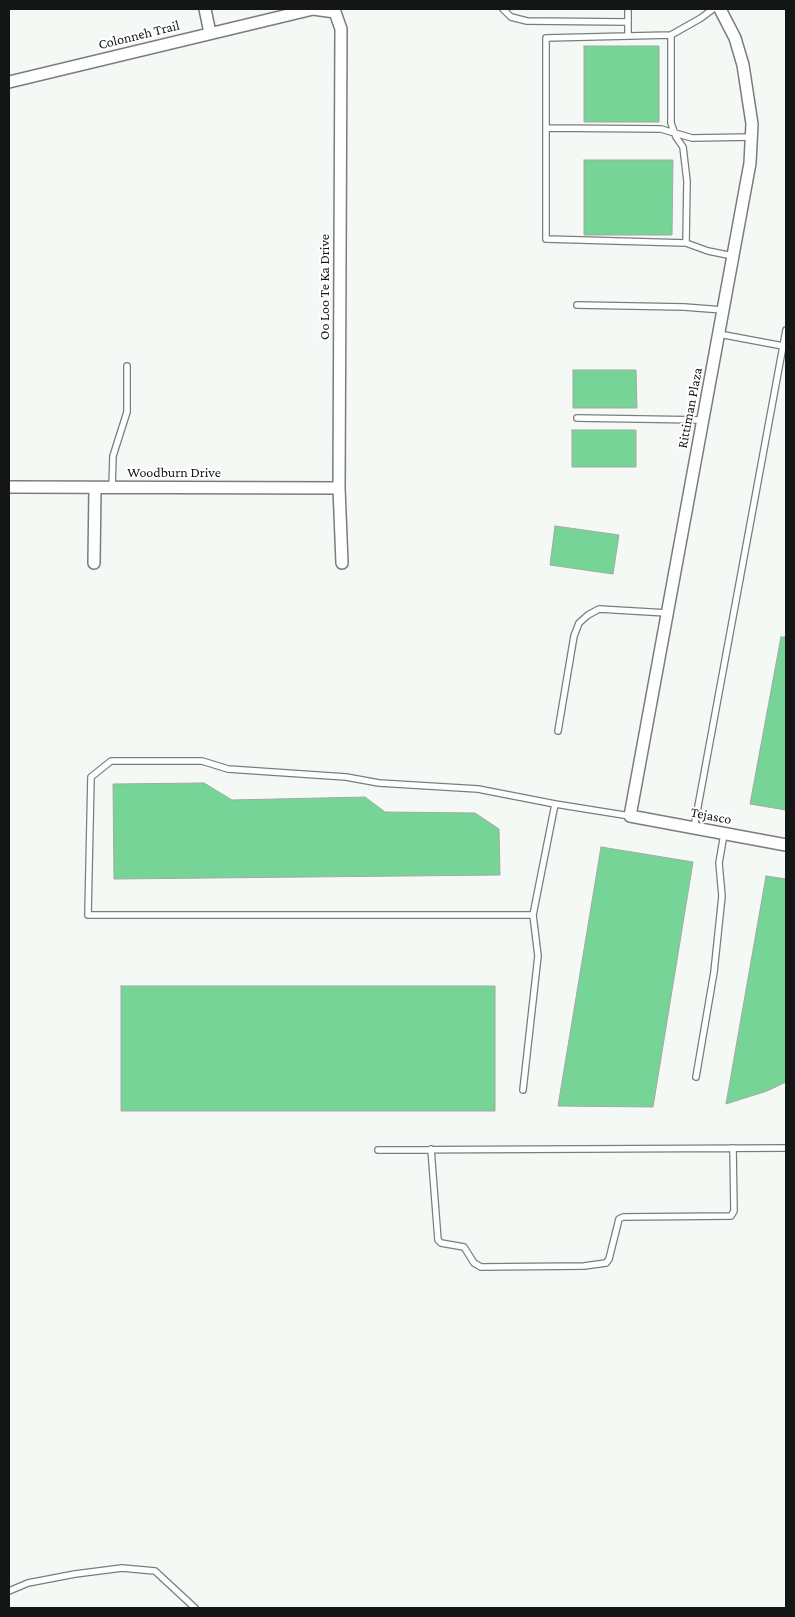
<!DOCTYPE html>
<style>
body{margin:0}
#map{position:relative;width:795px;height:1617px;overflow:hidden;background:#f4f9f5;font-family:"Crimson Pro",serif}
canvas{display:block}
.frame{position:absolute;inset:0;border:10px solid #141615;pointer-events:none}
</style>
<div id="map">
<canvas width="795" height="1617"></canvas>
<div class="frame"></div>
</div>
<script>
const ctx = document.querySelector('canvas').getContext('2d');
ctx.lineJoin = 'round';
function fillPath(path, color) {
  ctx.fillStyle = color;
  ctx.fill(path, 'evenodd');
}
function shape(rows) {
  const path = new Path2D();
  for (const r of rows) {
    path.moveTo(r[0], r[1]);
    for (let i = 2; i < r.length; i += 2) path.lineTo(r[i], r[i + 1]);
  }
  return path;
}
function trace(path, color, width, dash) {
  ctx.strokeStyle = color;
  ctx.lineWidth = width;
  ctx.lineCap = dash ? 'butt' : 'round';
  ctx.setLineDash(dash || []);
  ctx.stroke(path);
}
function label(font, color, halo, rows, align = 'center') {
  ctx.font = font + ' "Crimson Pro",serif';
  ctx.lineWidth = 4;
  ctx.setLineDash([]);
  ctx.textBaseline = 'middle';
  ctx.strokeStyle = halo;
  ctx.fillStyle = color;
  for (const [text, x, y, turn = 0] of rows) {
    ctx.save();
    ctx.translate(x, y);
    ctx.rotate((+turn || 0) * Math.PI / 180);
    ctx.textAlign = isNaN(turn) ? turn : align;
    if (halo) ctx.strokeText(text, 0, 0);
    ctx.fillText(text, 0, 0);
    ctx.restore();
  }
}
const building = shape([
 [584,46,659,46,659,122,584,122,584,46],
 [584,160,673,160,672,235,584,235,584,160],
 [573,370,636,370,637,408,573,408,573,370],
 [572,430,636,430,636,467,572,467,572,430],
 [555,526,619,535,613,574,550,565,555,526],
 [781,637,786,637,786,810,750,804,781,637],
 [204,783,232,800,365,797,385,812,475,813,499,829,500,875,114,879,113,784,204,783],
 [601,847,693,862,653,1107,558,1106,601,847],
 [766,876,786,879,786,1082,767,1091,726,1104,766,876],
 [121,986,495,986,495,1111,121,1111,121,986]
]);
fillPath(building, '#76d497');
trace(building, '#a3a8a4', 1);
const lane = shape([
 [503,9,511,17,527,21,628,22],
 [628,9,628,36],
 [713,9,701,18,671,35,546,38,546,239,686,243,708,251,733,256],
 [671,35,671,123,676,137,683,147,687,181,686,243],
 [546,128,661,129,692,138,752,137],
 [577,305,684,307,723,310],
 [783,346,786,330],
 [577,418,702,420],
 [112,488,113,456,127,412,127,366],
 [558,731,574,636,579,623,588,615,599,609,667,613],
 [555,804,478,789,379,783,346,777,228,769,202,761,111,761,91,777,88,915,533,915,555,804,630,816],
 [694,828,783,346,719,334],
 [696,1077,714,972,722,896,719,863,724,834],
 [523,1090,538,956,533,915],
 [431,1149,438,1240,441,1243,464,1247,474,1263,481,1267,584,1266,606,1263,609,1259,619,1219,623,1217,731,1216,734,1211,733,1148],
 [378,1150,786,1148],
 [9,1591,28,1583,75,1574,122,1568,155,1571,195,1608]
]);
const street = shape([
 [205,9,210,33],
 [720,9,735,38,743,65,752,124,750,163,630,816,786,845],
 [9,82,313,9,335,12,341,29,339,488,342,563],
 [9,487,339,488],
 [94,563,95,488]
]);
trace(lane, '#797e7a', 8);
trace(street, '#797e7a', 14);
trace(lane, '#fff', 5.5);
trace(street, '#fff', 11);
label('14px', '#141615', '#fff', [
 ["Colonneh Trail",139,35,-14],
 ["Oo Loo Te Ka Drive",325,287,-90],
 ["Rittiman Plaza",690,408,-79],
 ["Woodburn Drive",174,473],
 ["Tejasco",711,816,11]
]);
</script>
